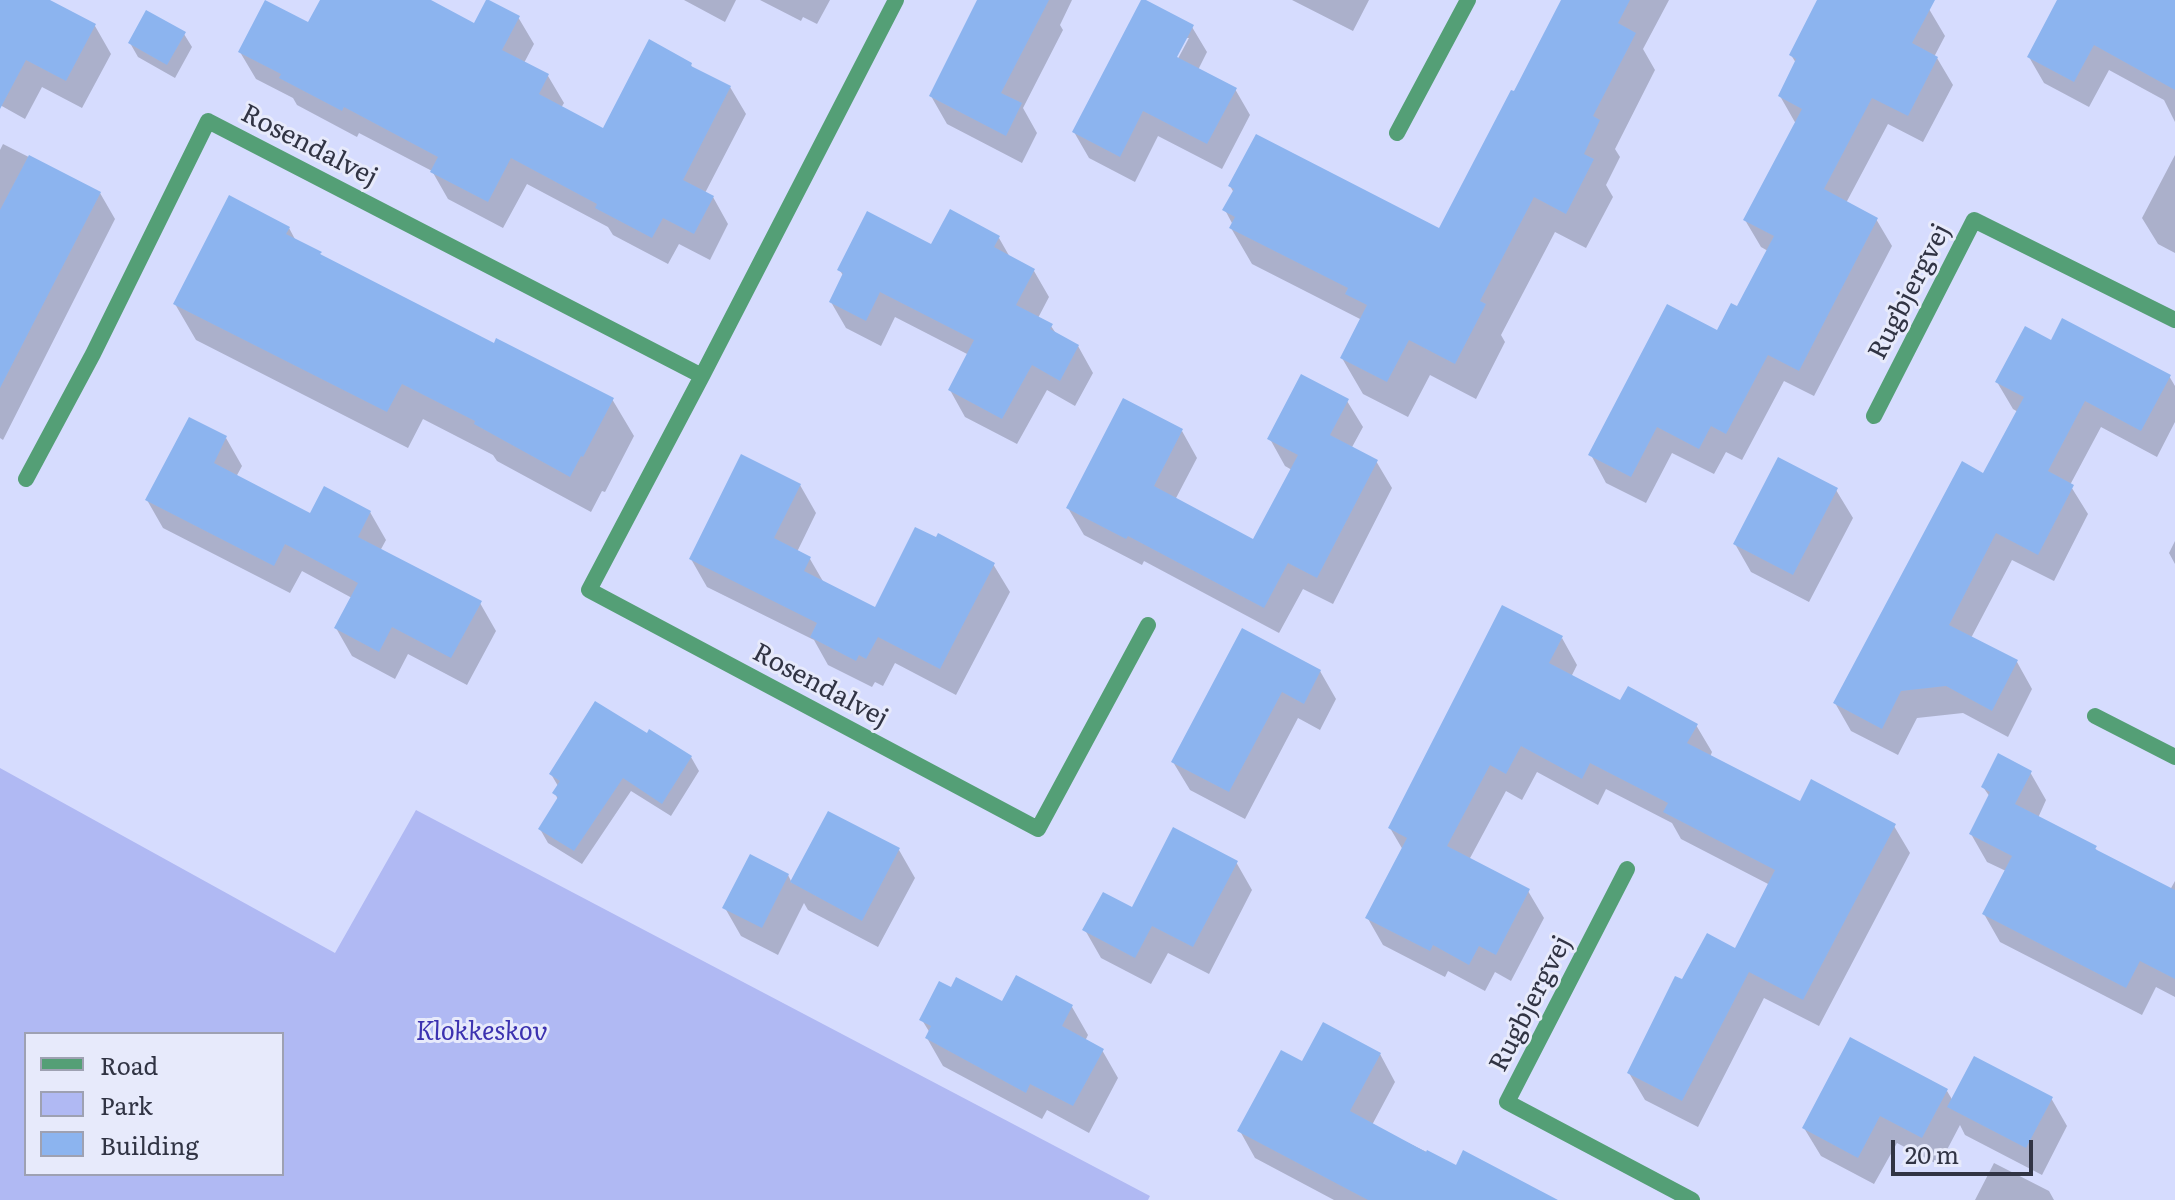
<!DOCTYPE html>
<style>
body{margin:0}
#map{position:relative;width:2175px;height:1200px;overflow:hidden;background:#d6dcfe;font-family:Literata,serif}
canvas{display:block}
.legend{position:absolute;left:24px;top:1032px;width:260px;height:144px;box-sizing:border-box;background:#e7eafb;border:2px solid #9ea1b2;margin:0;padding:10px 14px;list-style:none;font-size:24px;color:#313444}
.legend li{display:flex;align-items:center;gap:16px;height:40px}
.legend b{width:40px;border:2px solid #9ea1b2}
.scale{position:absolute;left:1891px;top:1140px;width:142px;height:36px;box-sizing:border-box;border:4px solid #313444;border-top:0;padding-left:10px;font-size:24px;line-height:28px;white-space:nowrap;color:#313444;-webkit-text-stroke:6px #e7eafb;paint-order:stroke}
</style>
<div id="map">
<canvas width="2175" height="1200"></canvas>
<ul class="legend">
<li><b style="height:10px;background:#549f76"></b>Road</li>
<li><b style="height:22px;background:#b0b9f3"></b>Park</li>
<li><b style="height:22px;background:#8cb4ef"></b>Building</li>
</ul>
<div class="scale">20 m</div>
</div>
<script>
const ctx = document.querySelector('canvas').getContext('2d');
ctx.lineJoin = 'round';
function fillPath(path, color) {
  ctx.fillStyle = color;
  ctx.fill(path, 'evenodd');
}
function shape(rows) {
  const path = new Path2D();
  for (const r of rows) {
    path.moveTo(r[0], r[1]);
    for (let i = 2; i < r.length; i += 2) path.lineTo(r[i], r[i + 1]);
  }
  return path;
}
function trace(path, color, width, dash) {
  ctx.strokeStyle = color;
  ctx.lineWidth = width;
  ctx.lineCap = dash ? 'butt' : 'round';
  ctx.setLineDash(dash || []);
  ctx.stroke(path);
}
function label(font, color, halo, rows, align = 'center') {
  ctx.font = font + ' Literata,serif';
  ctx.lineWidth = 6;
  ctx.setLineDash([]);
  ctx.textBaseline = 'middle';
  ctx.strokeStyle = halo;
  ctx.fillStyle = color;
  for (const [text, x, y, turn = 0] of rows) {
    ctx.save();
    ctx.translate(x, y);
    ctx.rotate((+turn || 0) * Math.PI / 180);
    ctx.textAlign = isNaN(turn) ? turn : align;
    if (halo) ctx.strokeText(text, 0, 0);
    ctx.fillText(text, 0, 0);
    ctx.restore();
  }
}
fillPath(shape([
 [0,768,335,953,416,810,1150,1196,1148,1200,0,1200],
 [282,1034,282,1174,26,1174,26,1034]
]), '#b0b9f3');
fillPath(shape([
 [0,0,45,0,95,26,111,54,82,108,42,87,25,119,0,105],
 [322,0,400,0,475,26,518,17,534,44,524,63,548,76,564,103,561,108,604,131,691,65,693,69,730,87,746,114,705,193,713,197,728,224,710,260,679,244,668,264,613,235,608,227,527,184,503,228,448,199,432,171,359,133,357,137,297,105,293,98,256,79,240,52,309,25],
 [684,0,736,0,725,22],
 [760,0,830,0,817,24,803,17,801,21],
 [980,0,1072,0,1060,25,1063,30,1023,108,1037,133,1022,163,947,124,931,96],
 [1292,0,1369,0,1353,31],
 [1563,0,1669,0,1643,49,1655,70,1615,149,1620,157,1606,185,1613,197,1586,248,1555,232,1501,335,1505,342,1476,399,1430,375,1408,417,1363,394,1342,358,1362,320,1252,264,1231,228,1233,225,1225,210,1234,193,1230,186,1440,231],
 [1819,0,1913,0,1929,9,1945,36,1934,57,1937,58,1953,85,1923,142,1888,124,1846,203,1876,219,1892,246,1814,396,1784,381,1742,460,1726,452,1714,474,1672,453,1646,503,1606,483,1591,455,1718,333,1738,309,1768,251,1761,247,1745,220,1796,124,1780,96,1796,63,1791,55],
 [2059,0,2175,0,2175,122,2164,100,2109,70,2089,107,2044,83,2029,57],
 [1192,27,1207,52,1198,70,1235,89,1250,115,1222,169,1158,136,1135,182,1089,158,1074,132],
 [1185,38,1189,38,1174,66,1171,64],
 [184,34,192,47,175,78,138,57,130,43],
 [3,144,100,193,115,219,3,440,0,438,0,150],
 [2175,155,2175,253,2158,244,2142,218],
 [289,228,296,241,320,254,322,257,494,345,612,399,634,436,605,492,602,491,591,512,497,461,493,455,423,419,408,448,196,340,175,304],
 [999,238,1011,259,1034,271,1049,297,1038,318,1051,326,1057,335,1078,346,1093,373,1075,406,1047,390,1017,444,965,417,950,390,969,355,895,317,881,346,846,328,831,302,844,277,839,269,932,247],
 [2052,343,2169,376,2175,386,2175,422,2157,457,2101,427,2070,485,2088,514,2054,581,2012,560,1971,638,2017,662,2032,689,2008,737,1963,713,1917,718,1898,755,1851,731,1835,703,1984,475,2018,412,2013,409,1997,382],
 [1347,401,1363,427,1351,449,1376,461,1392,488,1333,604,1303,589,1279,633,1144,561,1142,565,1084,535,1068,508,1182,431,1197,458,1175,500,1254,542,1292,470,1285,466,1270,439],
 [226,438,242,466,236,477,311,516,370,512,386,540,380,551,480,603,496,631,467,685,408,654,395,679,352,656,336,628,352,598,302,571,290,593,163,528,147,500],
 [800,485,816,513,797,552,810,559,824,583,876,610,937,540,993,564,1010,592,956,695,895,663,883,686,875,682,872,687,828,665,814,640,707,587,691,559],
 [1836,490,1853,518,1809,602,1751,572,1735,544],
 [2175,541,2175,564,2169,553],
 [1243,631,1320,671,1336,699,1320,730,1298,718,1245,819,1190,790,1173,762],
 [1562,638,1577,665,1571,677,1621,703,1696,725,1712,752,1710,757,1800,804,1894,826,1910,853,1819,1026,1764,998,1698,1127,1645,1100,1629,1073,1683,982,1736,950,1770,885,1681,839,1672,823,1606,789,1598,805,1537,772,1522,800,1506,791,1469,860,1528,891,1544,918,1511,981,1495,972,1485,991,1448,971,1445,977,1383,945,1367,917,1403,850,1390,828],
 [648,736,691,757,699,771,671,816,631,791,582,864,548,843,540,829,558,800,555,793,558,786,551,774],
 [2030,772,2046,800,2038,818,2095,848,2098,852,2170,890,2175,881,2175,997,2156,987,2142,1015,2000,942,1984,914,2006,871,1987,862,1971,834,1990,797,1983,787],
 [899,850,915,878,878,947,808,910,804,903,778,955,741,936,725,908,788,875,792,883],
 [1236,862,1252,890,1209,974,1168,953,1151,984,1101,958,1085,930],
 [952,989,1003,1003,1072,1007,1088,1035,1085,1041,1102,1050,1118,1078,1089,1133,1047,1110,1042,1119,943,1066,927,1038,930,1033,922,1020],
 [1380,1054,1395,1082,1372,1125,1457,1167,1551,1200,1334,1200,1255,1158,1240,1131,1303,1064],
 [1947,1091,1953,1101,2051,1098,2067,1126,2042,1175,1965,1135,1960,1125,1939,1165,1897,1143,1874,1184,1821,1156,1804,1128],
 [1994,1163,2049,1191,2054,1200,1975,1200]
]), '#0003');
fillPath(shape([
 [0,0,50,0,96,24,66,81,26,60,0,109],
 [265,0,308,22,320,0,431,0,474,23,486,0,489,0,520,16,502,50,549,74,539,94,603,128,649,39,692,63,691,66,731,86,683,180,714,196,694,234,663,218,652,238,595,208,597,204,511,158,488,202,430,172,438,157,344,107,342,111,279,78,281,74,238,52],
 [977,0,1049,0,1001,93,1022,103,1006,136,929,96],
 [1141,0,1146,0,1194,25,1177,57,1237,88,1207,144,1143,111,1120,157,1072,132],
 [1561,0,1630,0,1618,23,1636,33,1593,116,1600,120,1584,154,1594,159,1566,214,1534,197,1480,301,1486,304,1455,364,1409,340,1387,382,1340,358,1367,305,1345,294,1348,288,1229,228,1235,217,1222,210,1234,189,1228,186,1256,134,1439,228,1511,90,1514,91],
 [1817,0,1935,0,1912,43,1938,57,1908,116,1872,98,1824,189,1878,218,1799,371,1768,355,1726,434,1711,426,1699,449,1657,427,1631,477,1588,455,1667,304,1717,330,1731,303,1737,306,1774,236,1743,220,1802,109,1778,96,1796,59,1789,55],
 [2057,0,2175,0,2175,90,2094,45,2074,82,2027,57],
 [146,10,186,32,167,65,128,43],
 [29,155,101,192,0,388,0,210],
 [229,195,290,227,286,234,322,252,320,254,494,343,496,338,614,398,583,457,581,456,570,477,474,424,475,421,402,384,387,412,173,304],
 [950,209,1000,236,994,247,1035,269,1016,305,1053,324,1050,329,1079,345,1060,381,1032,365,1002,419,948,390,974,340,880,292,866,321,829,302,843,273,837,270,867,211,931,244],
 [2062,318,2171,375,2141,431,2085,401,2048,471,2074,485,2038,555,1996,533,1949,625,2018,660,1992,711,1946,686,1901,691,1882,729,1833,703,1962,461,1983,473,2024,397,1995,382,2025,326,2051,340],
 [1301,374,1349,399,1330,435,1378,460,1317,578,1288,563,1264,608,1128,536,1126,539,1066,508,1123,398,1183,429,1154,486,1253,539,1298,455,1267,439],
 [189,417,227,436,214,463,310,513,324,486,371,511,358,537,482,601,451,658,392,627,379,652,334,628,358,583,285,544,274,566,145,500],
 [741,454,801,484,774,538,811,557,804,571,875,607,915,527,936,537,938,533,995,563,940,669,878,637,866,659,859,655,856,661,810,637,817,623,689,559],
 [1778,457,1838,488,1793,575,1733,544],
 [1502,605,1563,636,1549,663,1620,700,1628,686,1698,724,1687,743,1800,801,1811,779,1896,824,1803,1000,1749,972,1682,1101,1627,1073,1675,976,1682,979,1707,933,1735,948,1775,870,1663,812,1668,803,1590,763,1582,779,1521,746,1506,774,1490,765,1447,846,1530,889,1496,955,1479,946,1469,965,1433,945,1430,951,1365,918,1407,838,1388,828],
 [1242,628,1321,670,1304,704,1282,692,1229,792,1171,762],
 [595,701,647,733,649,729,692,756,662,804,623,778,574,851,538,829,558,797,552,793,560,781,549,774],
 [1998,753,2032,771,2015,804,2097,846,2095,849,2175,890,2175,979,2140,961,2126,988,1982,914,2012,856,1969,834,1990,792,1981,787],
 [828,811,900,848,862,921,790,882],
 [1173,827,1238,861,1193,947,1152,926,1135,958,1082,930,1103,892,1132,907],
 [750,854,789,874,762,928,722,908],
 [1016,975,1073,1005,1062,1026,1104,1049,1073,1106,1030,1084,1026,1093,925,1038,931,1026,919,1020,939,981,951,987,956,977,1002,1001],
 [1323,1022,1381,1053,1350,1111,1426,1152,1427,1150,1456,1165,1463,1150,1558,1200,1368,1200,1237,1131,1281,1050,1302,1061],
 [1850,1037,1948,1089,1922,1138,1880,1116,1858,1158,1802,1128],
 [1974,1056,2053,1097,2026,1148,1947,1107]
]), '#8cb4ef');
trace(shape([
 [896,0,702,376,589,590,1038,829,1148,625],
 [1397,133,1468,0],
 [1874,416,1974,220,2175,320],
 [26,479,93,354,208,121,702,376],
 [2095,716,2175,757],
 [1627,869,1507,1102,1692,1200]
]), '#549f76', 16);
label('26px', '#313444', '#e7eafb', [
 ["Rosendalvej",309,146,27],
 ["Rugbjergvej",1910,292,-63],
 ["Rosendalvej",820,686,28],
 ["Rugbjergvej",1531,1004,-63]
]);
label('italic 26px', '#3c32b0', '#e7eafb', [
 ["Klokkeskov",482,1032]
]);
</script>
